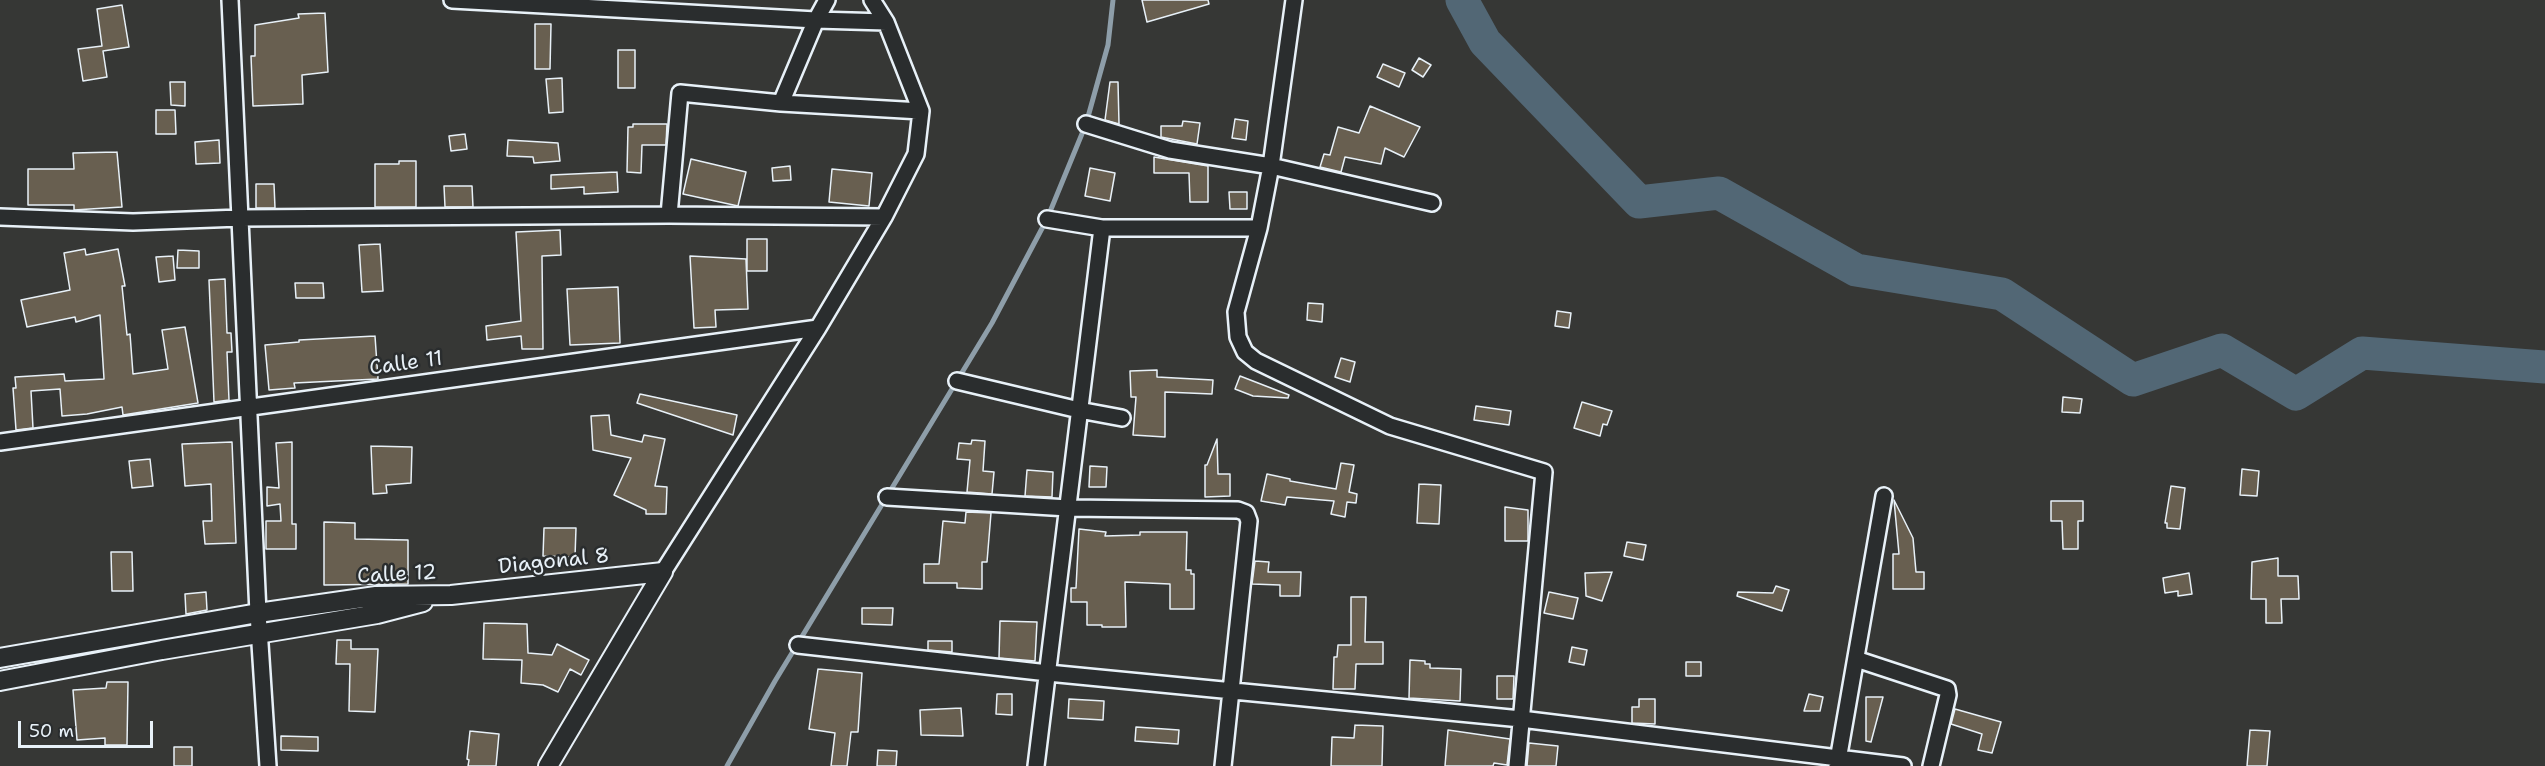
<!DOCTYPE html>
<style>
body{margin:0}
#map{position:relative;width:2545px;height:766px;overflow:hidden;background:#363735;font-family:"Shantell Sans",sans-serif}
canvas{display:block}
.scale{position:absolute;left:18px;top:721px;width:135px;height:27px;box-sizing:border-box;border:3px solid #e8f1f8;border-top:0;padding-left:8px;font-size:18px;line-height:21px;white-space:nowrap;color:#e8f1f8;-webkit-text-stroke:4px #2a2d2e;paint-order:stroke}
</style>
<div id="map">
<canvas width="2545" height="766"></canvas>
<div class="scale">50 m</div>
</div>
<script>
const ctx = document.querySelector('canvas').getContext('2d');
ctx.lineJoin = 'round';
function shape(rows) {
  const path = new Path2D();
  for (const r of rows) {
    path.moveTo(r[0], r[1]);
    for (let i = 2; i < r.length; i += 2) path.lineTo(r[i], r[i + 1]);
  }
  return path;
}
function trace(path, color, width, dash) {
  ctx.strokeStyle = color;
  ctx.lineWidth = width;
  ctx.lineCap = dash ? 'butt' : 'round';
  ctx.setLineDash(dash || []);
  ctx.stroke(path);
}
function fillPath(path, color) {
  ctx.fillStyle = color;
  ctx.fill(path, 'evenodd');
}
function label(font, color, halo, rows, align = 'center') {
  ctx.font = font + ' "Shantell Sans",sans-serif';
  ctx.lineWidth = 5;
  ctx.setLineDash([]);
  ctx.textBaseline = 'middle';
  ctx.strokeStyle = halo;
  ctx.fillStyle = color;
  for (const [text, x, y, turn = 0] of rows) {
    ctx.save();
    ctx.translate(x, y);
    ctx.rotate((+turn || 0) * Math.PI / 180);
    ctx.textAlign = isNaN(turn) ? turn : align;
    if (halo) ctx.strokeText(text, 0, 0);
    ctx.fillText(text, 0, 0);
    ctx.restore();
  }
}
trace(shape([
 [727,766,775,681,992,323,1047,219,1086,124,1108,45,1113,0]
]), '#8e9ea9', 5);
trace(shape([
 [1462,0,1485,42,1639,202,1719,193,1856,270,2002,294,2133,380,2222,350,2296,394,2362,353,2545,367]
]), '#526775', 33);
const building = shape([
 [1142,0,1208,0,1209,4,1147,22,1142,0],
 [122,5,129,47,103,51,107,77,83,81,78,49,102,46,97,9,122,5],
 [325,13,328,72,302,75,303,104,253,106,251,56,255,56,255,25,299,18,298,14,325,13],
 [535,24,551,24,550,69,535,69,535,24],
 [618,50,635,50,635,88,618,88,618,50],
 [1419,58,1431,65,1423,77,1412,70,1419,58],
 [1383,64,1405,73,1399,87,1377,77,1383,64],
 [562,78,563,112,549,113,546,79,562,78],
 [170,82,185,82,185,106,171,105,170,82],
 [1110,82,1118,82,1119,124,1105,120,1110,82],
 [1370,106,1420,127,1404,157,1385,148,1381,164,1345,157,1341,172,1320,167,1324,154,1330,155,1338,127,1359,133,1370,106],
 [156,110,175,110,176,134,156,134,156,110],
 [1235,119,1248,121,1246,140,1232,138,1235,119],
 [1183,121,1200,123,1197,144,1161,137,1161,126,1182,126,1183,121],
 [633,124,667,124,666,145,642,145,641,173,627,172,628,127,633,127,633,124],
 [465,134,467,149,451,151,449,136,465,134],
 [219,140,220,163,196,164,195,142,219,140],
 [508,140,558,143,560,161,534,163,533,157,507,156,508,140],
 [117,152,122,207,74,210,74,205,28,205,28,169,74,169,73,153,117,152],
 [1154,157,1208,166,1208,202,1190,202,1189,173,1154,173,1154,157],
 [691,159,746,172,738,206,683,194,691,159],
 [399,161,416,161,416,207,375,207,375,164,399,164,399,161],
 [790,166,791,180,773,181,772,168,790,166],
 [1090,168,1115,173,1110,201,1085,196,1090,168],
 [832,169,872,173,869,206,829,202,832,169],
 [617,172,618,192,584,194,584,187,551,189,551,175,617,172],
 [256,184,274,184,275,208,256,208,256,184],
 [444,186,472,186,473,207,445,207,444,186],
 [1229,192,1247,192,1247,209,1230,209,1229,192],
 [560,230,561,255,542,256,543,349,522,349,521,336,487,340,486,326,521,321,516,232,560,230],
 [747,239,767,239,767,271,747,271,747,239],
 [380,244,383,291,362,292,359,245,380,244],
 [85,249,86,255,118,249,125,286,122,286,127,335,130,334,133,374,168,369,162,330,185,327,198,403,123,415,122,407,87,414,62,416,60,389,31,391,33,428,16,430,13,388,16,388,15,377,64,374,65,381,104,379,100,315,76,322,75,317,27,327,21,300,70,290,64,253,85,249],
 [178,250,199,251,199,268,177,268,178,250],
 [173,256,175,280,159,282,156,257,173,256],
 [690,256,746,259,748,309,715,310,716,327,694,328,690,256],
 [225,279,227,333,231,333,232,352,227,352,229,400,214,402,209,280,225,279],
 [295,283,323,283,324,298,296,298,295,283],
 [618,287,620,343,570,345,567,289,618,287],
 [1308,303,1323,304,1322,322,1307,320,1308,303],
 [1557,311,1571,313,1569,328,1555,326,1557,311],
 [375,336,378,379,294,383,295,388,269,390,265,345,299,342,299,340,375,336],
 [1341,358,1355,362,1350,382,1335,377,1341,358],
 [1157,370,1157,377,1213,380,1212,394,1165,392,1165,437,1133,435,1136,397,1131,397,1130,371,1157,370],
 [1240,376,1289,395,1288,398,1253,396,1235,389,1240,376],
 [640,394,737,415,733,435,637,403,640,394],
 [2063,397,2082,399,2080,413,2062,412,2063,397],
 [1582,402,1612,411,1607,425,1603,424,1600,436,1574,428,1582,402],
 [1476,406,1511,411,1509,425,1474,420,1476,406],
 [609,415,611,435,642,442,644,435,665,439,655,486,667,487,666,514,646,514,646,510,614,495,631,458,593,450,591,416,609,415],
 [1217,439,1218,474,1230,474,1230,496,1205,497,1205,465,1207,465,1217,439],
 [972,440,985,441,983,471,994,472,992,494,967,492,970,460,957,459,959,443,971,444,972,440],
 [232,442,236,543,205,544,203,521,212,521,211,484,185,486,182,444,232,442],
 [292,442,292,524,296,524,296,549,266,549,266,521,281,521,280,504,267,506,267,487,279,488,276,443,292,442],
 [371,446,412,447,411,483,386,485,387,493,373,494,371,446],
 [150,459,153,486,132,488,129,461,150,459],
 [1341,463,1354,465,1349,492,1357,494,1356,503,1347,502,1345,517,1331,514,1334,501,1287,497,1285,505,1261,501,1267,474,1290,479,1290,481,1336,489,1341,463],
 [1090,466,1107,467,1106,487,1089,487,1090,466],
 [2242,469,2259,471,2257,496,2240,495,2242,469],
 [1027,470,1053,472,1052,497,1025,496,1027,470],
 [1419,484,1441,485,1439,524,1417,523,1419,484],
 [2171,486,2185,488,2180,529,2167,528,2167,523,2165,523,2171,486],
 [1894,500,1913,538,1916,572,1924,572,1924,589,1893,589,1893,554,1899,554,1894,500],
 [2051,501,2083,501,2083,521,2078,521,2078,549,2063,549,2062,521,2051,521,2051,501],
 [1505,507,1528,510,1528,541,1505,541,1505,507],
 [966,512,991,513,987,562,982,562,982,589,957,588,957,583,924,583,924,564,939,564,943,521,965,523,966,512],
 [324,522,355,523,355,539,408,540,408,584,324,585,324,522],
 [544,528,576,528,575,557,543,556,544,528],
 [1079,529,1106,532,1105,536,1140,535,1140,532,1187,532,1186,570,1191,570,1191,574,1194,574,1194,609,1170,609,1170,584,1125,582,1126,627,1102,627,1102,625,1087,625,1087,602,1071,602,1071,588,1076,588,1079,529],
 [1627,542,1646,545,1643,560,1624,556,1627,542],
 [111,552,132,552,133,591,112,591,111,552],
 [2278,558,2278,576,2298,576,2299,599,2281,599,2282,623,2266,623,2266,599,2251,599,2252,562,2278,558],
 [1255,561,1269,562,1268,572,1301,572,1300,596,1280,596,1280,585,1252,584,1255,561],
 [1612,572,1602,601,1586,596,1585,573,1612,572],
 [2189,573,2192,594,2178,596,2178,591,2165,593,2163,578,2189,573],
 [1776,586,1789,590,1782,611,1737,596,1738,592,1773,593,1776,586],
 [206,592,207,610,186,614,185,594,206,592],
 [1549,592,1578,598,1573,619,1544,613,1549,592],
 [1351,597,1366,597,1365,642,1383,642,1383,664,1356,664,1355,689,1333,689,1334,657,1337,657,1338,645,1351,645,1351,597],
 [862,608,893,608,892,625,862,624,862,608],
 [1000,621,1037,622,1035,661,999,658,1000,621],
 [484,623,527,624,528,653,552,655,557,644,589,660,581,675,570,669,558,692,543,685,521,683,522,660,483,659,484,623],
 [337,640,351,640,351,649,378,649,375,712,349,711,350,664,336,664,337,640],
 [928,641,952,641,952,652,928,650,928,641],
 [1572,647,1587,650,1584,665,1569,662,1572,647],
 [1410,660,1425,661,1425,664,1430,664,1430,668,1461,669,1460,701,1409,698,1410,660],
 [1686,662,1701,662,1701,676,1686,676,1686,662],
 [818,669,862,673,858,732,851,732,847,766,831,766,835,733,809,729,818,669],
 [1497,676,1514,676,1513,699,1497,699,1497,676],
 [107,682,128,682,127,745,105,745,105,738,77,740,73,690,106,688,107,682],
 [997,694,1012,694,1012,715,996,714,997,694],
 [1809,694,1823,697,1820,711,1804,711,1809,694],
 [1866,697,1883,697,1871,742,1866,741,1866,697],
 [1069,699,1104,701,1103,720,1068,718,1069,699],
 [1639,699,1655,699,1655,724,1632,723,1632,707,1639,707,1639,699],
 [961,708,963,736,921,735,920,710,961,708],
 [1955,709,2001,722,1992,753,1978,750,1982,734,1951,724,1955,709],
 [1355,725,1383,726,1382,766,1331,766,1332,737,1354,738,1355,725],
 [1136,727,1179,730,1178,744,1135,741,1136,727],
 [1448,730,1510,739,1507,765,1494,763,1493,766,1445,766,1448,730],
 [2250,730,2270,731,2267,766,2247,766,2250,730],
 [470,731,499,734,496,766,468,766,469,760,467,759,470,731],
 [281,736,318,737,318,751,281,750,281,736],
 [1529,743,1558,746,1556,766,1527,766,1529,743],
 [174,747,192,747,192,766,174,766,174,747],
 [878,750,897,751,896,766,877,766,878,750]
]);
fillPath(building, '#685f50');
trace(building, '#e8f1f8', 1.5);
const minor = shape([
 [230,0,258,613,268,766],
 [452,0,816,20,886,22],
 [1294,0,1271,166,1259,228,1236,312,1238,337,1245,352,1256,361,1390,426,1544,472,1517,766],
 [781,103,816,20,827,0],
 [1086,124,1170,150,1271,166,1432,203],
 [669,215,680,93,781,103,921,111],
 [0,217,133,222,240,218,669,215,884,217],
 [1102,228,1259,228],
 [957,381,1079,410,1122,418],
 [0,442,818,328],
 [887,497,1068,508,1238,510,1246,513,1249,521,1223,766],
 [663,572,818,328,884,217,916,154,921,111,886,22,872,0],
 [798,645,1048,673,1521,719,1903,766],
 [1856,659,1947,689,1948,695,1931,766],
 [1036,766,1102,228,1047,219],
 [1837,766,1884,496]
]);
const tertiary = shape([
 [0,658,258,613,376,596,451,595,663,572],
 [0,681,162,650,377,614,423,602],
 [548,766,663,572]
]);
trace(minor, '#e8f1f8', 20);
trace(tertiary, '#e8f1f8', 22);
trace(minor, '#2a2d2e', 15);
trace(tertiary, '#2a2d2e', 18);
label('21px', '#e8f1f8', '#2a2d2e', [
 ["Calle 11",406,364,-8],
 ["Diagonal 8",554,562,-6],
 ["Calle 12",397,575,-3]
]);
</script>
